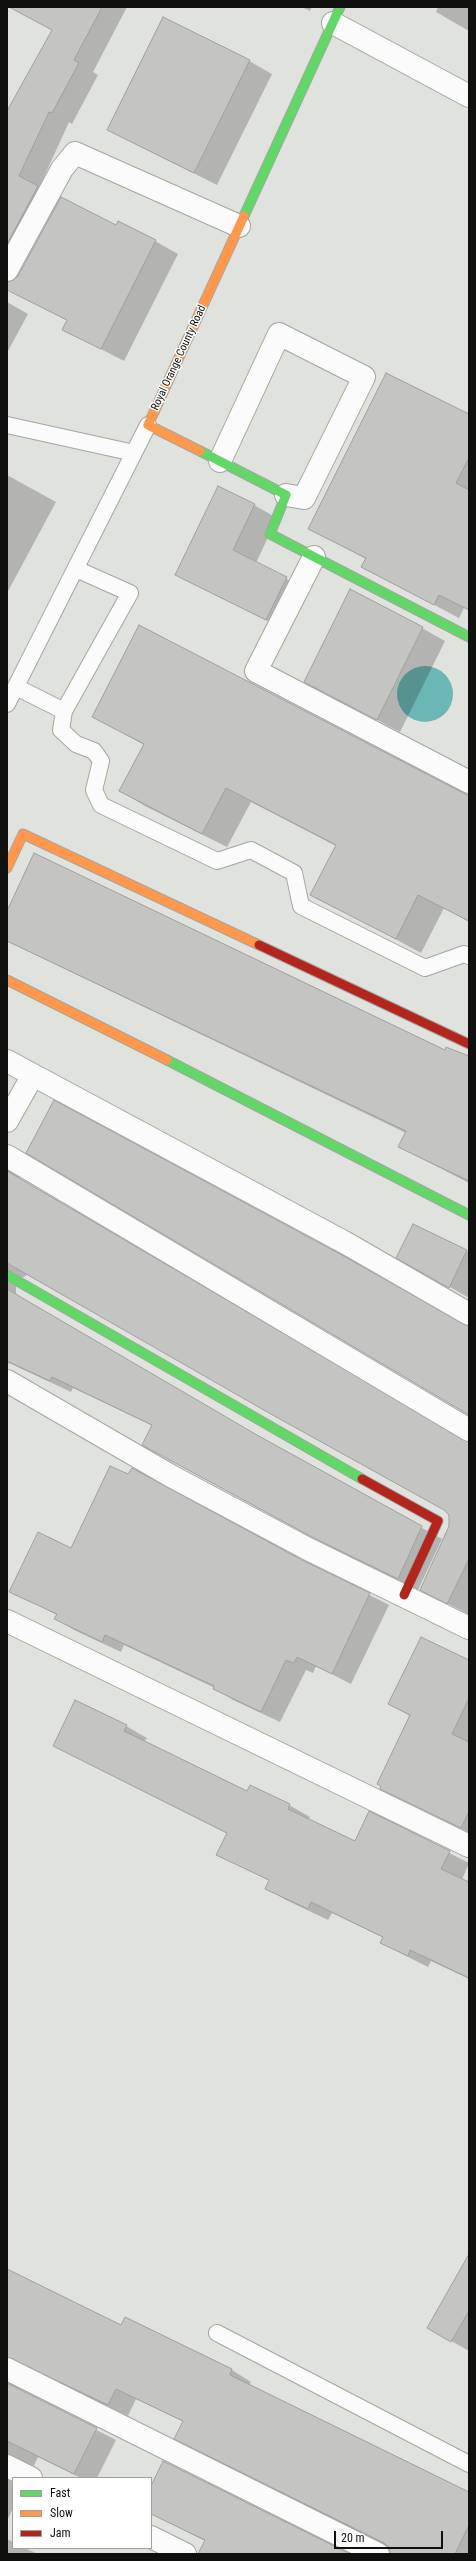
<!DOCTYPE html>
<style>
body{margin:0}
#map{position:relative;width:476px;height:2561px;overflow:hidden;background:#e0e2de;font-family:"Roboto Condensed",sans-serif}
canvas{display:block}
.frame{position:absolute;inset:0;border:8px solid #10110f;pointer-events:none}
.legend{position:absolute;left:12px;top:2477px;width:140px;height:72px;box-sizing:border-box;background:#fff;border:1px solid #9fa09f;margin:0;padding:5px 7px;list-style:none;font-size:12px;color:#10110f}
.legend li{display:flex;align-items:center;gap:8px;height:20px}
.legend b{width:20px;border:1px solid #9fa09f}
.scale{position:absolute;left:334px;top:2531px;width:109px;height:18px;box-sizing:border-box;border:2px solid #10110f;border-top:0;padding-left:5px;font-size:12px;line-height:14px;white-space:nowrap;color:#10110f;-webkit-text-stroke:3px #fff;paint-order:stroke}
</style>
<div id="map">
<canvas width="476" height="2561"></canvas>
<div class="frame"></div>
<ul class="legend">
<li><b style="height:5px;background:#63d668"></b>Fast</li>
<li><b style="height:5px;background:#ff974d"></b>Slow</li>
<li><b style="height:5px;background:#b3261e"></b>Jam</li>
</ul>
<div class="scale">20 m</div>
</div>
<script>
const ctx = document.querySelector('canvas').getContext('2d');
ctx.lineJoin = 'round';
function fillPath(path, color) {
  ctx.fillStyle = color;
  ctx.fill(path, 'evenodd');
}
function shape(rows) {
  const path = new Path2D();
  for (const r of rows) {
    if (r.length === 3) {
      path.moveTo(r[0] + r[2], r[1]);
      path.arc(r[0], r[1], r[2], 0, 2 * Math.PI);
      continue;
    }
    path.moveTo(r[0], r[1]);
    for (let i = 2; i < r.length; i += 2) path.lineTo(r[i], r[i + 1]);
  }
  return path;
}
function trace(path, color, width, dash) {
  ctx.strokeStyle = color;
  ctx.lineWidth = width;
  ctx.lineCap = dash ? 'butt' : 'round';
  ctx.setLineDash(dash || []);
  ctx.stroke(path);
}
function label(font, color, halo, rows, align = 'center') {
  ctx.font = font + ' "Roboto Condensed",sans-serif';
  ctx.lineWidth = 3;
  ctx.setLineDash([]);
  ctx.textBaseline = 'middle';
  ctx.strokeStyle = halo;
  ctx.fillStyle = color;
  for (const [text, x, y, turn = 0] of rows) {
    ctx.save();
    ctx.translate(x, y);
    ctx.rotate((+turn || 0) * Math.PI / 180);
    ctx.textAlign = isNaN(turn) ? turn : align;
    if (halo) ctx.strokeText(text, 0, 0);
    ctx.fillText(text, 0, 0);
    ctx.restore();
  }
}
fillPath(shape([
 [425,694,28]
]), '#6bb7b5');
fillPath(shape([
 [52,7,127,7,93,72,98,75,72,124,69,122,39,188,57,198,33,244,7,232,7,108,9,109,53,30],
 [301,7,312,7,310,11],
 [438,7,469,7,469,31,436,12],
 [249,61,272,74,217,185,108,130],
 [117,227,155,241,178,254,124,361,64,330,68,321,14,293],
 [7,302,28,314,8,351,7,351],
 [469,415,469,610,464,608,459,618,362,567,366,559,310,529],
 [7,475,56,502,7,593],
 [254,505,277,518,256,563,309,591,289,632,176,574],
 [422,628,445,641,400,732,306,682],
 [93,716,469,797,469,922,444,908,421,953,312,894,336,846,251,802,227,847,145,806,120,791,144,745],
 [7,913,445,1051,469,1056,469,1183,399,1147,406,1133,7,941],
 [7,1167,16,1172,21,1180,463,1442,469,1442,468,1614,421,1590,450,1526,450,1514,446,1511,29,1274,16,1281,16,1293,21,1299,260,1438,442,1539,418,1590,335,1549,164,1456,153,1426,73,1388,71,1392,9,1363,7,1366],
 [413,1225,469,1252,469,1298,398,1257],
 [72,1549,302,1561,389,1605,351,1684,316,1666,313,1673,306,1670,280,1722,233,1700,215,1688,124,1645,121,1652,74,1630,56,1619,57,1615,11,1591],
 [469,1661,469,1833,381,1788,410,1716,390,1704],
 [126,1726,147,1738,144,1742,247,1792,289,1805,310,1817,308,1820,355,1843,370,1813,469,1863,462,1880,469,1884,469,1979,431,1961,428,1967,402,1954,382,1943,384,1938,332,1913,328,1920,286,1900,266,1888,270,1881,218,1854,228,1834,54,1746],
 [469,2256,469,2351,446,2338],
 [7,2270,122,2326,126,2318,232,2370,251,2382,249,2385,469,2493,469,2554,459,2554,419,2534,409,2554,402,2554,195,2449,184,2422,136,2399,128,2416,33,2369,20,2369,14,2381,19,2390,116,2440,97,2478,81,2478,38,2457,34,2466,27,2464,13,2478,13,2508,7,2521],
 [164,2462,351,2554,206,2554,205,2541,151,2514,151,2488],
 [7,2539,13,2542,13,2548,25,2548,38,2554,7,2554]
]), '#0003');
const building = shape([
 [9,7,102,7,74,60,79,63,52,113,49,112,19,176,38,186,7,244,7,111,52,30,9,7],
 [163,17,250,60,194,173,107,130,163,17],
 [61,197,116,225,118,221,156,240,101,349,62,330,67,320,7,290,7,282,18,276,61,197],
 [386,373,469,414,469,458,456,483,469,490,469,610,439,595,434,605,361,567,366,558,308,529,386,373],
 [218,486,255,504,233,550,287,577,266,620,175,575,218,486],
 [350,589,423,627,377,720,304,682,350,589],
 [139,625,469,796,469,921,418,895,396,939,310,895,336,845,226,788,202,834,119,791,144,744,92,717,139,625],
 [34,853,445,1050,446,1047,469,1056,469,1181,398,1147,406,1131,7,941,7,911,34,853],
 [54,1100,338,1253,469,1326,469,1415,26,1153,54,1100],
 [7,1171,469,1442,469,1559,447,1604,420,1590,449,1526,449,1515,444,1510,269,1413,7,1263,7,1171],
 [413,1224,467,1250,449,1288,396,1258,413,1224],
 [7,1289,257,1435,422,1526,398,1579,314,1538,142,1445,152,1425,52,1377,50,1381,7,1361,7,1289],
 [110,1466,128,1474,132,1468,302,1560,370,1593,332,1674,297,1657,294,1663,286,1660,261,1712,213,1689,214,1686,105,1635,102,1642,54,1619,57,1614,9,1592,38,1532,71,1548,110,1466],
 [421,1637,469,1660,469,1698,452,1734,469,1742,469,1812,461,1828,380,1789,381,1786,377,1784,410,1715,388,1704,421,1637],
 [75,1700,127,1725,124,1731,247,1791,250,1785,290,1804,288,1809,355,1841,369,1811,450,1851,441,1869,469,1882,469,1978,410,1950,408,1956,380,1943,383,1937,311,1902,308,1909,265,1889,269,1880,216,1855,227,1833,53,1746,75,1700],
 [469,2254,469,2311,451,2342,427,2328,469,2254],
 [7,2269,121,2325,125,2317,232,2369,230,2375,469,2492,469,2525,455,2554,390,2554,389,2547,384,2543,174,2439,183,2421,116,2389,108,2405,7,2357,7,2269],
 [7,2383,97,2428,74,2474,7,2441,7,2383],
 [163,2461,350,2554,198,2554,205,2540,151,2514,151,2486,163,2461]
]);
fillPath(building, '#c4c5c2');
trace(building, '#9fa09d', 1);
const lane = shape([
 [7,425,134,453],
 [76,569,130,593,64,711,61,730,76,744,94,751,101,761,94,790,101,805,217,861,251,850,294,873,301,906,425,968,464,954,469,956],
 [16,687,64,711],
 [7,704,148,425],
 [217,2333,469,2464]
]);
const street = shape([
 [333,23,469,96],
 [7,270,62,169,75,153,239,226],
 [220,461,279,334,364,377,304,498,286,495],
 [314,557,256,671,469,782],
 [7,1061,33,1075,7,1121],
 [33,1075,344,1242,469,1314],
 [7,1156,469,1430],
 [7,1381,171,1476,308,1549,469,1628],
 [7,1621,469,1846],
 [7,2369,378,2554],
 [7,2466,31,2478],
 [151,2537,185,2554]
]);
const fast = shape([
 [244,216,340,7],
 [200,451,286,495,270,534,469,637],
 [167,1060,469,1215],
 [7,1275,362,1479]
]);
const slow = shape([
 [200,451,148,425,244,216],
 [7,868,23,834,259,945],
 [7,980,167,1060]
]);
const jam = shape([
 [259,945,469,1044],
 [362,1479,438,1521,404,1595]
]);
trace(lane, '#a4a6a3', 18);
trace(street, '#a4a6a3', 24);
trace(fast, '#a4a6a3', 11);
trace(slow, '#a4a6a3', 11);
trace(jam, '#a4a6a3', 11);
trace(lane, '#fafbfa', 16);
trace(street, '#fafbfa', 22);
trace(fast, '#63d668', 9);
trace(slow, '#ff974d', 9);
trace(jam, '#b3261e', 9);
label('11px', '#10110f', '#fff', [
 ["Royal Orange County Road",179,358,-65]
]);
</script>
